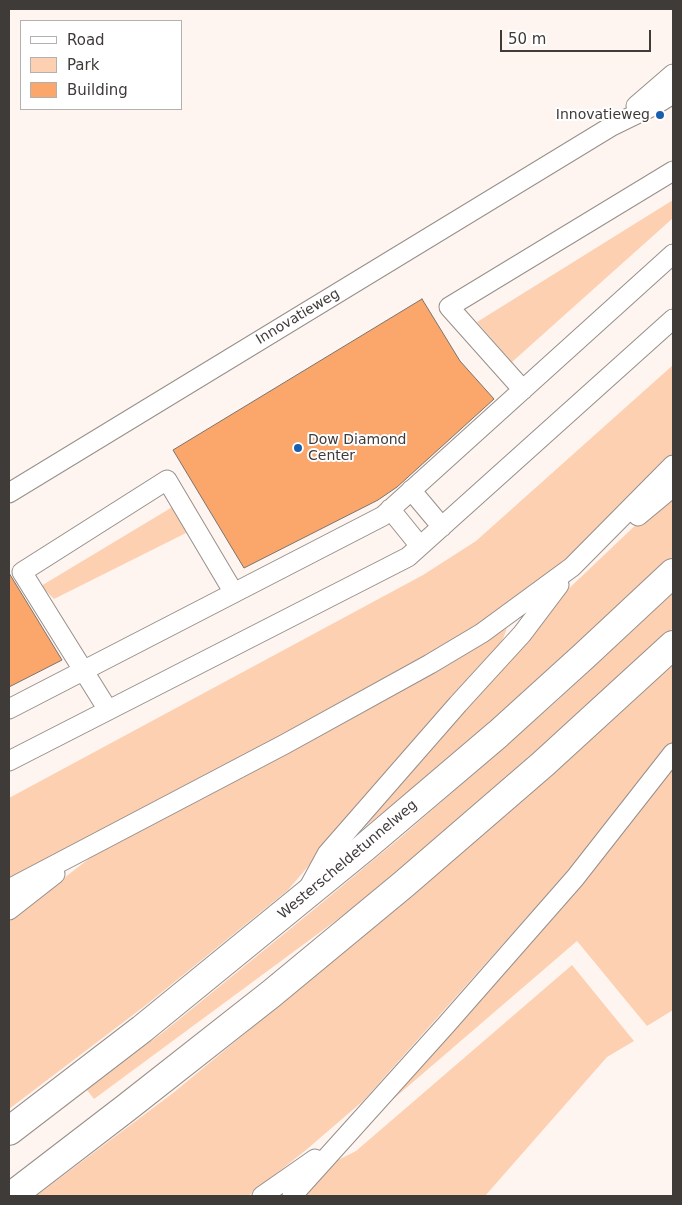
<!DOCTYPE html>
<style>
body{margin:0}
#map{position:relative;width:682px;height:1205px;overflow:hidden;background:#fef5f0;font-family:"DejaVu Sans",sans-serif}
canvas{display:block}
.frame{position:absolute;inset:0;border:10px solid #3f3b39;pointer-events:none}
.legend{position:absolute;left:20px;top:20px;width:162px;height:90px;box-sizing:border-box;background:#fff;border:1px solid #b2b1b0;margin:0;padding:6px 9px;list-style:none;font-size:15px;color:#3f3b39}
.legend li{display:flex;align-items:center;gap:10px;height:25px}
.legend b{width:25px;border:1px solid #b2b1b0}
.scale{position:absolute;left:500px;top:30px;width:151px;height:22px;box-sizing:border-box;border:2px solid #3f3b39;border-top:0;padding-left:6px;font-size:15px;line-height:18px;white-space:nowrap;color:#3f3b39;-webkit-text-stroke:4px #fff;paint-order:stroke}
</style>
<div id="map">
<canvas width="682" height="1205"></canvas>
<div class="frame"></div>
<ul class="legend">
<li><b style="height:6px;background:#fff"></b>Road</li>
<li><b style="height:14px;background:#fdd0b2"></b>Park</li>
<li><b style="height:14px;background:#fba66b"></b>Building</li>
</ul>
<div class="scale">50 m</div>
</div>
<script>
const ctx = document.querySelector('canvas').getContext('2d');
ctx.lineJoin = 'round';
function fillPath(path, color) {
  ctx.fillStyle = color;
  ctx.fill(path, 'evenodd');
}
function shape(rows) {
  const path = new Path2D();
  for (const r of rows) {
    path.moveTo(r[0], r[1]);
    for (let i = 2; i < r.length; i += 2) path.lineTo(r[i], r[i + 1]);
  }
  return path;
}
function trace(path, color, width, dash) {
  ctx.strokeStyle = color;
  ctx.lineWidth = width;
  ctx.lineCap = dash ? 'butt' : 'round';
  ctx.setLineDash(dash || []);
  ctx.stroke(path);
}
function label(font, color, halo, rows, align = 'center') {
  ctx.font = font + ' "DejaVu Sans",sans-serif';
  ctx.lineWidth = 4;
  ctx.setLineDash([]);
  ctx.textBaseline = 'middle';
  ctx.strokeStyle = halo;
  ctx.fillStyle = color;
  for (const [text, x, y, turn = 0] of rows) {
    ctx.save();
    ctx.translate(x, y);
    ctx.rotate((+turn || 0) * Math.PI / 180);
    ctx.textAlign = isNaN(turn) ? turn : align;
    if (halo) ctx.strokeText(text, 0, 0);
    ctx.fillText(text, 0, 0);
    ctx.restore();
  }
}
fillPath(shape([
 [673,200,673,218,512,362,477,322],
 [673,365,673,457,541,587,443,652,9,881,9,798,423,575,476,541],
 [673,496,673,561,541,684,346,842,541,615,643,518],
 [174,506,186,533,54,599,41,586],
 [673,593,673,628,620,679,399,874,94,1099,87,1090,166,1030,306,916,400,838,557,701],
 [507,628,503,639,496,654,316,857,288,890,146,1005,9,1109,9,920,107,845,375,705,450,664],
 [673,663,673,742,615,816,571,869,519,926,363,1101,306,1150,248,1196,36,1196,173,1093,415,893,637,698],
 [673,764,673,1010,647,1026,577,941,377,1113,528,947,582,884],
 [572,965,634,1041,607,1057,485,1196,302,1196,332,1163,356,1151]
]), '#fdd0b2');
const building = shape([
 [422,299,460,361,494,399,397,487,378,500,244,568,173,450,422,299],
 [9,573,62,660,9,687,9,573]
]);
fillPath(building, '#fba66b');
trace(building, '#7a736e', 1);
const minor = shape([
 [636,106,673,74],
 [523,390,449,307,673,171],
 [411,490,442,527],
 [9,493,612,126,655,105,673,94],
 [390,509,420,546],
 [638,516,673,487],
 [9,709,383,516,673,254],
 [108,710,22,572,167,480,234,593],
 [9,761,408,557,673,319],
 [309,887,327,854,458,704,522,634,559,585],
 [9,889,285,744,430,664,482,633,572,567,673,465],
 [9,910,55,874],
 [262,1196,315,1159],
 [292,1196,446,1025,575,878,673,753]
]);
const highway = shape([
 [9,1131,142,1029,365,847,498,734,584,656,673,573],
 [14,1194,126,1108,271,994,404,884,543,764,673,645]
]);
trace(minor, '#978f8a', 21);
trace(highway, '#978f8a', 30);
trace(minor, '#fff', 19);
trace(highway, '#fff', 28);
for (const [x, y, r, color] of [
 [660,115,5,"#1a5eae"],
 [298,448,5,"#1a5eae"]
]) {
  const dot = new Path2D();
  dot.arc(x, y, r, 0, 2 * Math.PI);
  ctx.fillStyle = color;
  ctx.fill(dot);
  trace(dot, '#fff', 2);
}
label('14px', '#3f3b39', '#fff', [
 ["Innovatieweg",650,115],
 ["Dow Diamond",308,440,"left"],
 ["Center",308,456,"left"]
], 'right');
label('14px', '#3f3b39', '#fff', [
 ["Innovatieweg",298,317,-31],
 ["Westerscheldetunnelweg",348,860,-40]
]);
</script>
